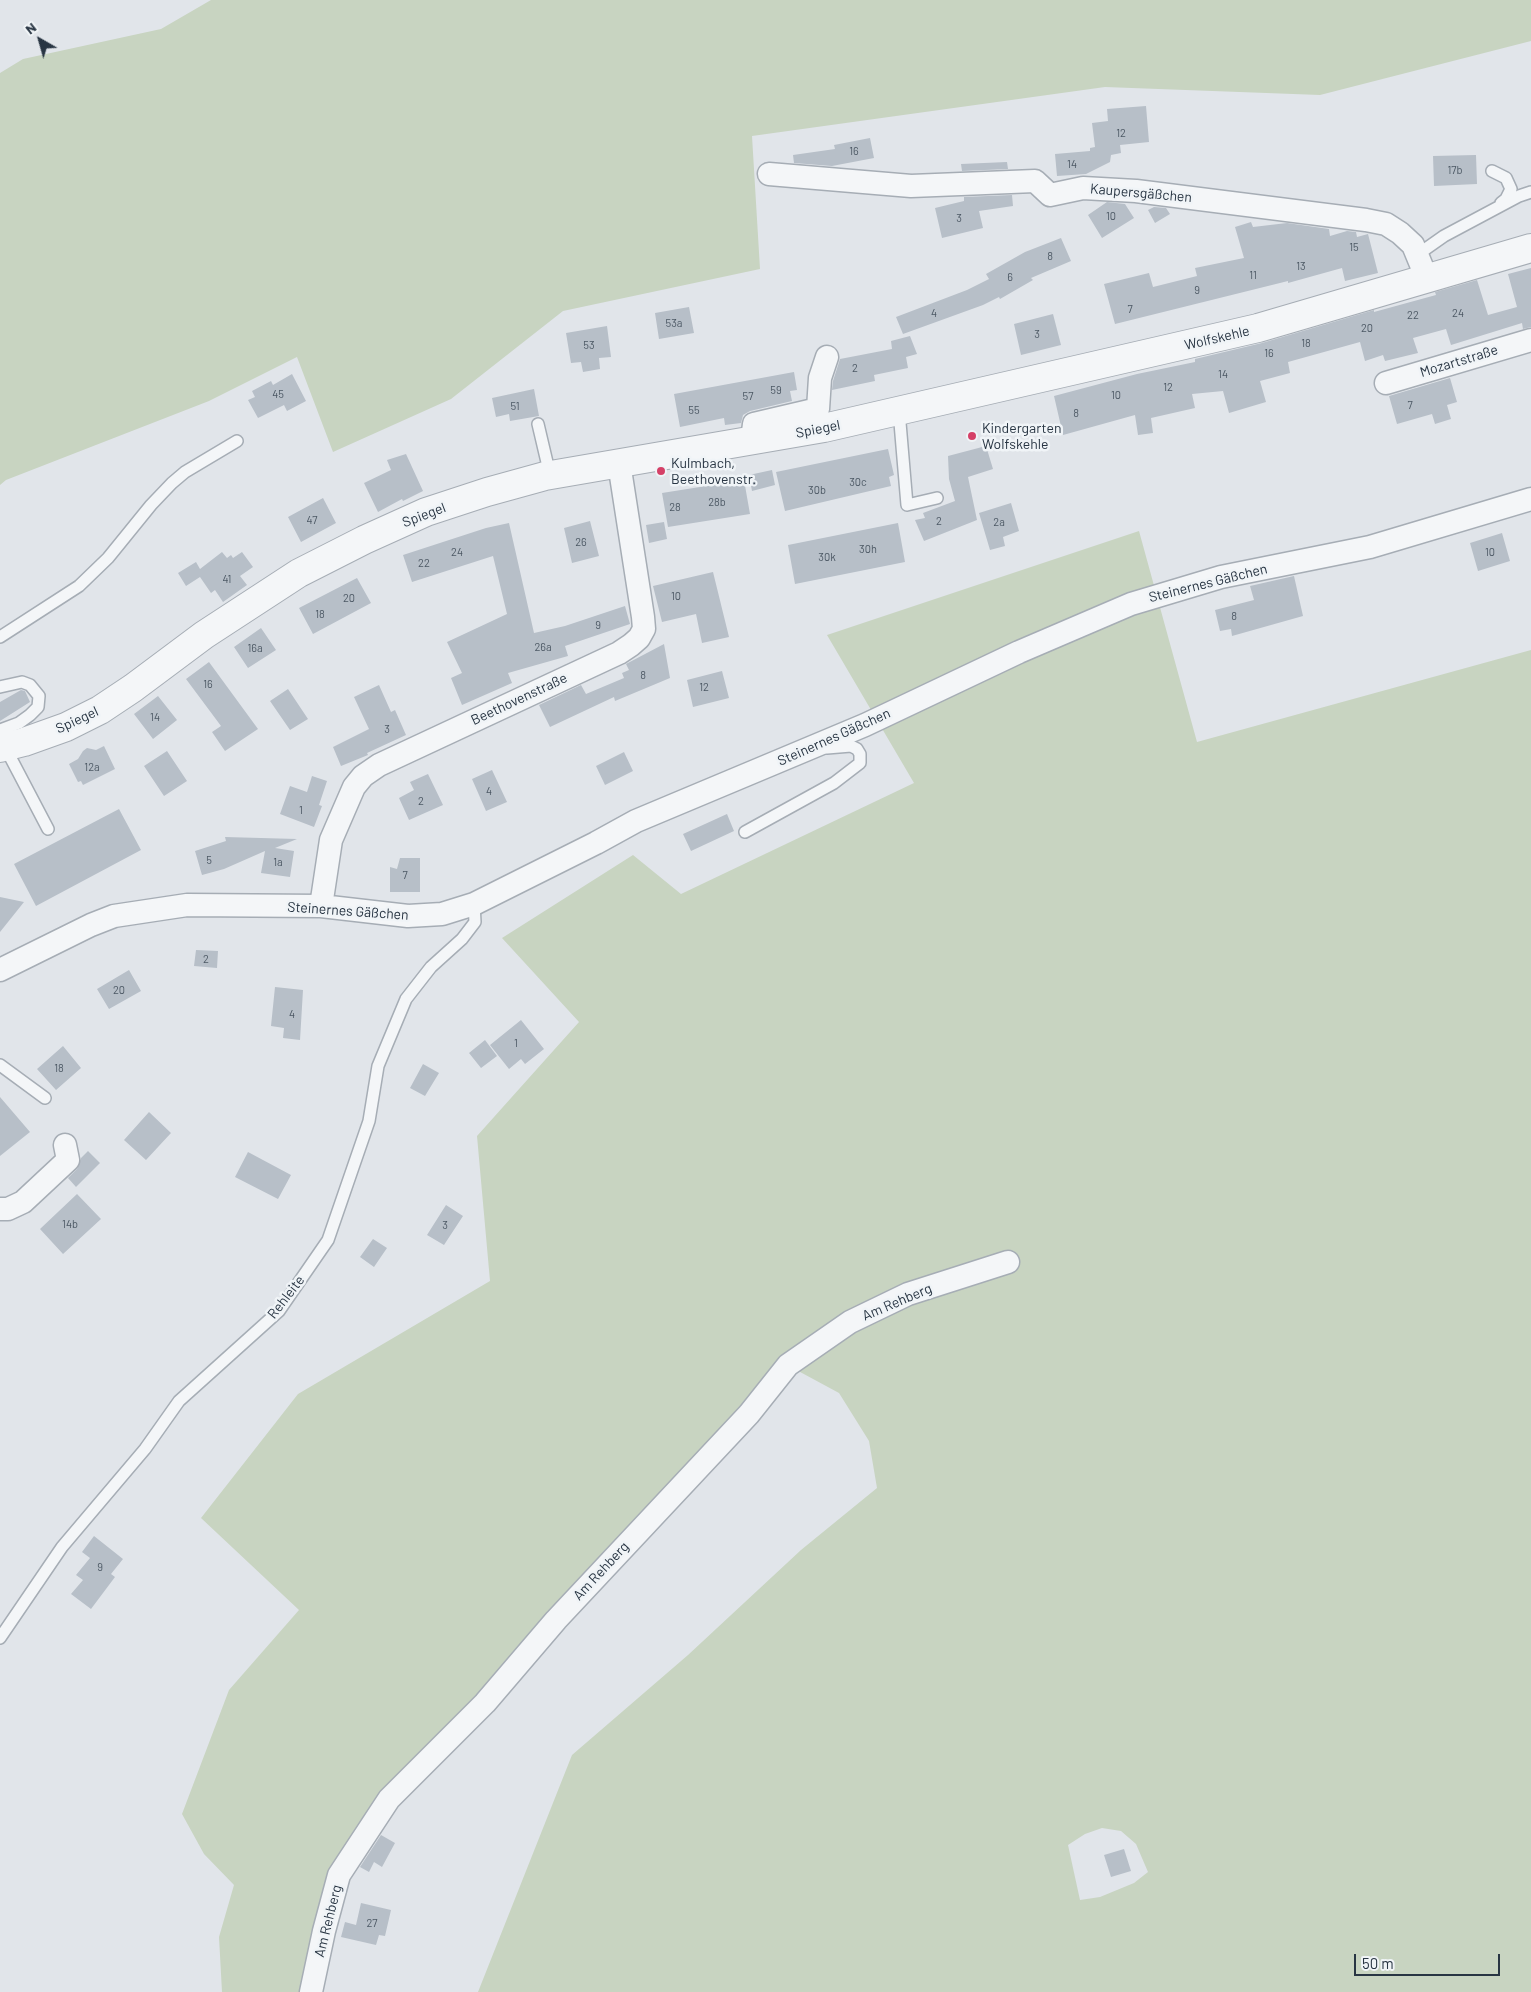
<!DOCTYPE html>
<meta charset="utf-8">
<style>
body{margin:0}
#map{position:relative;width:1531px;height:1992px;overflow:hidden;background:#e1e5ea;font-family:Barlow,sans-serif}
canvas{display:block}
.north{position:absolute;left:15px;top:15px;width:50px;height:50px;-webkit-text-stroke:4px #f0f4f7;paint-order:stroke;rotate:322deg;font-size:14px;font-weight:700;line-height:20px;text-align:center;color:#283543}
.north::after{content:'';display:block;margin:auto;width:18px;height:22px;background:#283543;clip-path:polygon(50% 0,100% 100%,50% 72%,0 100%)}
.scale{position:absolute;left:1354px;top:1954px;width:146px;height:22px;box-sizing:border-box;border:2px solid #283543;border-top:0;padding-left:6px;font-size:15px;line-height:18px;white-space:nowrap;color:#283543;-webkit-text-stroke:4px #f0f4f7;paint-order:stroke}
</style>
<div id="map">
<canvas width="1531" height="1992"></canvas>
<div class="north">N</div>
<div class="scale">50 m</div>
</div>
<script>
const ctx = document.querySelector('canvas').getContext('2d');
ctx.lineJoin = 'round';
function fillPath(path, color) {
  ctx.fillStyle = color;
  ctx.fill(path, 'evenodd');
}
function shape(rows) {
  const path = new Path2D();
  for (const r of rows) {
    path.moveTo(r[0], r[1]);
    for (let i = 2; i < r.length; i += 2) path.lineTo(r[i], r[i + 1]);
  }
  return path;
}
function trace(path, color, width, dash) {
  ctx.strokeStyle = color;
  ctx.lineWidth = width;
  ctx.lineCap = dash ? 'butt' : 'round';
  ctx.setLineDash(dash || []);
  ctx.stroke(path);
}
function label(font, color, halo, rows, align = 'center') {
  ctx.font = font + ' Barlow,sans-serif';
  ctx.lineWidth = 5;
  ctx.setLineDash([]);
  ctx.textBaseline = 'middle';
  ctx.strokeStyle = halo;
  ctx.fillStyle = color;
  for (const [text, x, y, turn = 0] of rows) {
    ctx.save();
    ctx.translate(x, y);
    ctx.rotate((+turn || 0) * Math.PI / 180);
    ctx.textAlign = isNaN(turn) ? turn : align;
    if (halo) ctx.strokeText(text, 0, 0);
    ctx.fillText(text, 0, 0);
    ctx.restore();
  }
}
fillPath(shape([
 [211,0,1531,0,1531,41,1320,95,1105,87,752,136,760,269,563,311,451,399,333,452,297,357,209,401,6,480,0,485,0,73,23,59,161,29],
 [1139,531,1197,742,1531,650,1531,1992,478,1992,572,1755,688,1655,801,1550,877,1488,869,1441,839,1393,789,1366,556,1620,339,1875,311,1992,222,1992,219,1937,234,1885,204,1854,182,1814,229,1690,299,1610,201,1518,298,1394,490,1281,477,1136,579,1022,502,938,633,855,681,894,914,783,827,635],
 [1102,1828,1121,1831,1136,1844,1148,1872,1134,1883,1100,1897,1080,1900,1068,1845,1085,1834]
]), '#c8d4c1');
fillPath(shape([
 [1146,106,1149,142,1120,145,1121,153,1111,155,1110,162,1086,174,1057,176,1055,154,1090,151,1090,148,1095,147,1092,123,1108,121,1107,109],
 [870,138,874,158,832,166,794,163,793,155,835,149,834,145],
 [1476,155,1477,184,1434,186,1433,156],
 [1007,162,1008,169,962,171,961,164],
 [1012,195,1013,206,979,211,983,228,942,238,935,208,964,201,964,197],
 [1107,202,1125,204,1134,218,1102,238,1088,215],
 [1154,207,1166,208,1170,214,1155,223,1148,210],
 [1251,222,1253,227,1287,223,1329,229,1330,236,1347,231,1356,232,1357,237,1368,234,1378,273,1345,281,1342,268,1288,283,1288,281,1115,324,1104,284,1149,273,1153,287,1197,276,1195,268,1244,258,1235,227],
 [1061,238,1071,261,1031,278,1033,280,1000,299,999,297,983,305,903,334,896,317,967,290,989,279,986,274,1025,252],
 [1531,268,1531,327,1523,329,1522,323,1451,345,1446,329,1413,338,1418,353,1385,361,1383,355,1365,361,1360,342,1288,362,1290,373,1260,381,1266,402,1229,413,1223,391,1192,394,1195,408,1151,418,1153,433,1138,435,1135,415,1063,435,1054,396,1137,374,1195,362,1195,359,1262,343,1374,310,1374,312,1436,295,1435,292,1477,280,1488,315,1517,307,1508,274],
 [689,307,694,333,659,339,655,313],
 [1053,314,1061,345,1021,355,1014,324],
 [607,326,611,357,599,358,600,369,583,372,581,362,571,363,566,333],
 [910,336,917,354,906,357,908,368,874,375,875,381,832,390,833,381,840,359,892,349,891,341],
 [794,372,797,390,790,391,792,401,750,411,743,415,741,423,725,425,724,418,680,427,674,394],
 [292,374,306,401,287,411,284,405,258,418,248,400,255,397,252,391,271,381,273,385],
 [1450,378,1457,402,1447,405,1451,419,1435,424,1432,414,1397,424,1389,396],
 [534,389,539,416,510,421,509,414,496,417,492,398],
 [986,446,993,469,968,477,977,520,924,541,915,520,925,518,923,513,955,501,949,479,948,456],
 [888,449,894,475,889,477,891,486,785,511,776,472],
 [406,454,423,491,403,501,402,499,378,512,364,483,391,470,387,460],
 [772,470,775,485,752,491,749,475],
 [744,480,750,514,668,527,662,493],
 [323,498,336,523,301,542,288,517],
 [1011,503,1019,531,1003,537,1005,546,990,550,979,513],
 [590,521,599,556,572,563,564,528],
 [664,522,667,539,649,543,646,525],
 [509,523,534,633,565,626,625,606,630,624,565,646,568,656,508,673,512,683,462,705,451,678,462,673,447,642,507,614,493,556,412,582,403,555,486,528],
 [898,523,905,562,795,584,788,545],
 [1502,533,1510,561,1478,571,1470,543],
 [222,552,227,558,231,555,233,558,242,552,253,567,240,576,247,585,223,602,215,590,211,593,200,577,186,586,178,573,196,562,200,569],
 [713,572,729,637,702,643,696,614,662,622,653,586],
 [1294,576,1303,616,1232,636,1231,629,1220,631,1215,610,1254,600,1250,586],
 [357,578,371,603,313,634,299,608],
 [261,628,276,650,248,668,234,647],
 [664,644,670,678,615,701,614,697,550,727,539,705,581,685,586,694,624,678,622,673,629,670,626,664],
 [209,662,258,729,225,751,212,732,221,726,186,679],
 [722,671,729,698,693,707,687,680],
 [379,685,391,712,395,710,406,735,367,753,368,755,341,766,333,747,369,729,354,697],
 [288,689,308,719,290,730,270,701],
 [21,690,25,691,30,702,0,721,0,702],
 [158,696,177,720,153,739,134,714],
 [104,746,115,769,83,785,81,781,78,782,69,764,78,759,83,751,87,748,96,750],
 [167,751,187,781,164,796,144,766],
 [624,752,633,771,605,785,596,766],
 [492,770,507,802,486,811,472,779],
 [428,774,443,805,409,820,399,798,414,790,410,782],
 [312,776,327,781,319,805,322,806,314,827,280,814,290,786,307,792],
 [119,809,141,850,36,906,14,864],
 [727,814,734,831,691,851,683,834],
 [225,837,297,839,275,848,294,851,290,877,261,873,265,851,224,869,202,875,195,851,226,841],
 [400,858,420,858,420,892,390,892,390,867,397,869],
 [0,897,24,902,0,932],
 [196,950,218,951,217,968,194,966],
 [129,970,141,991,109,1009,97,989],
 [275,987,303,990,300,1040,283,1038,284,1028,271,1026],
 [521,1020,544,1049,525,1064,521,1059,509,1069,490,1045],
 [485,1040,497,1056,481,1068,469,1053],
 [63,1046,81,1068,56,1090,37,1069],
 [423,1064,439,1073,425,1096,410,1088],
 [0,1097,30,1132,0,1156],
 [149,1112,171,1133,146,1160,124,1140],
 [88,1151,100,1163,76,1187,68,1178,77,1169,81,1158],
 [248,1152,291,1175,278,1199,235,1177],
 [77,1194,101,1219,63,1254,40,1229],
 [446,1205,463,1216,444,1245,427,1235],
 [373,1239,387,1248,374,1267,360,1257],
 [94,1536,123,1559,111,1574,115,1577,91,1609,71,1594,83,1580,76,1575,90,1558,82,1552],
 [381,1835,395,1843,382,1867,374,1862,369,1872,360,1867],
 [1124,1849,1131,1871,1111,1877,1104,1855],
 [361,1903,391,1910,385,1936,379,1935,376,1945,341,1937,345,1922,356,1925]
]), '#b7bfc8');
const service = shape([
 [1492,171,1506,178,1511,189,1506,199,1501,203],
 [1417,255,1444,236,1519,196,1531,192],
 [899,411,907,505,937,498],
 [538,424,550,475],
 [0,637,79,586,108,558,151,505,172,483,185,472,237,441],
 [0,687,22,682,30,685,39,696,38,707,30,715,19,723,0,730],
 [5,747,48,829],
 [745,832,834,783,860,763,860,754,857,749,851,746,827,748],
 [0,1065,45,1098],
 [0,1638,62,1547,145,1449,179,1401,279,1311,328,1240,369,1121,378,1066,406,999,431,967,462,939,475,922,474,904]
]);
const minor = shape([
 [769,174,911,186,1035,181,1050,195,1083,188,1136,191,1366,220,1386,224,1400,233,1413,245,1427,279],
 [1386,383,1531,340],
 [752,440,754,424,818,409,820,378,827,357],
 [321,906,331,840,354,787,363,776,379,765,619,653,631,645,639,638,644,629,643,617,619,463],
 [0,970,91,925,114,916,187,905,321,906,408,916,442,914,474,904,596,843,636,821,865,725,1019,652,1131,604,1221,577,1370,547,1531,499],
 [0,1209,8,1209,23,1202,68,1160,65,1145],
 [311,1992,324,1931,339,1875,389,1799,485,1703,556,1620,749,1414,788,1365,850,1322,908,1294,1008,1262]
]);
const tertiary = shape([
 [0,748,24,742,66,727,100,710,133,688,204,635,299,573,364,540,426,512,487,492,545,476,824,428,1258,328,1531,248]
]);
trace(service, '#a6adb5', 14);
trace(minor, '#a6adb5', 25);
trace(tertiary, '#a6adb5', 30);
trace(service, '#f4f6f8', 11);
trace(minor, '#f4f6f8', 22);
trace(tertiary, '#f4f6f8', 28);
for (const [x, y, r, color] of [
 [972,436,5,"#d54067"],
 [661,471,5,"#d54067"]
]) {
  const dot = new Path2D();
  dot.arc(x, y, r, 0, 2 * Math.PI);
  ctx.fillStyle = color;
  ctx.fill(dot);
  trace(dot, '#f0f4f7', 2);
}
label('11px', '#4c5864', null, [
 ["12",1121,133],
 ["16",854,151],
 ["14",1072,164],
 ["17b",1455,170],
 ["10",1111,216],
 ["3",959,218],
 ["15",1354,247],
 ["8",1050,256],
 ["13",1301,266],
 ["11",1253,275],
 ["6",1010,277],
 ["9",1197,290],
 ["7",1130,309],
 ["4",934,313],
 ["24",1458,313],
 ["22",1413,315],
 ["53a",674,323],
 ["20",1367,328],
 ["3",1037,334],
 ["18",1306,343],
 ["53",589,345],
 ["16",1269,353],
 ["2",855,368],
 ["14",1223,374],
 ["12",1168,387],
 ["59",776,390],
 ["45",278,394],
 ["10",1116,395],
 ["57",748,396],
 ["7",1410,405],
 ["51",515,406],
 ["55",694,410],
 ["8",1076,413],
 ["30c",858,482],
 ["30b",817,490],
 ["28b",717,502],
 ["28",675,507],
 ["47",312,520],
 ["2",939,521],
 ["2a",999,522],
 ["26",581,542],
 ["30h",868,549],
 ["24",457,552],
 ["10",1490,552],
 ["30k",827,557],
 ["22",424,563],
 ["41",227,579],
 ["10",676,596],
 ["20",349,598],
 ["18",320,614],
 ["8",1234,616],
 ["9",598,625],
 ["26a",543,647],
 ["16a",255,648],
 ["8",643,675],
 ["16",208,684],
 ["12",704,687],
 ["14",155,717],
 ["3",387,729],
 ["12a",92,767],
 ["4",489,791],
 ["2",421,801],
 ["1",301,810],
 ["5",209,860],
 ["1a",278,862],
 ["7",405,875],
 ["2",206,959],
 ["20",119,990],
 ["4",292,1014],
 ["1",516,1043],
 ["18",59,1068],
 ["14b",70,1224],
 ["3",445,1225],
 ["9",100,1567],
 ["27",372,1923]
]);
label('14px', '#283543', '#f0f4f7', [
 ["Kaupersgäßchen",1141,193,5],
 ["Wolfskehle",1217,338,-13],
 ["Mozartstraße",1459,361,-17],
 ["Spiegel",818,429,-11],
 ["Spiegel",424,515,-21],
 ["Steinernes Gäßchen",1208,583,-14],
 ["Beethovenstraße",519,699,-25],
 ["Spiegel",77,720,-25],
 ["Steinernes Gäßchen",834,737,-24],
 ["Steinernes Gäßchen",348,911,4],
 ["Rehleite",286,1297,-52],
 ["Am Rehberg",897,1302,-23],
 ["Am Rehberg",601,1571,-47],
 ["Am Rehberg",328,1921,-76]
]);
label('14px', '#283543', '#f0f4f7', [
 ["Kindergarten",982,428],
 ["Wolfskehle",982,444],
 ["Kulmbach,",671,463],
 ["Beethovenstr.",671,479]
], 'left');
</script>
